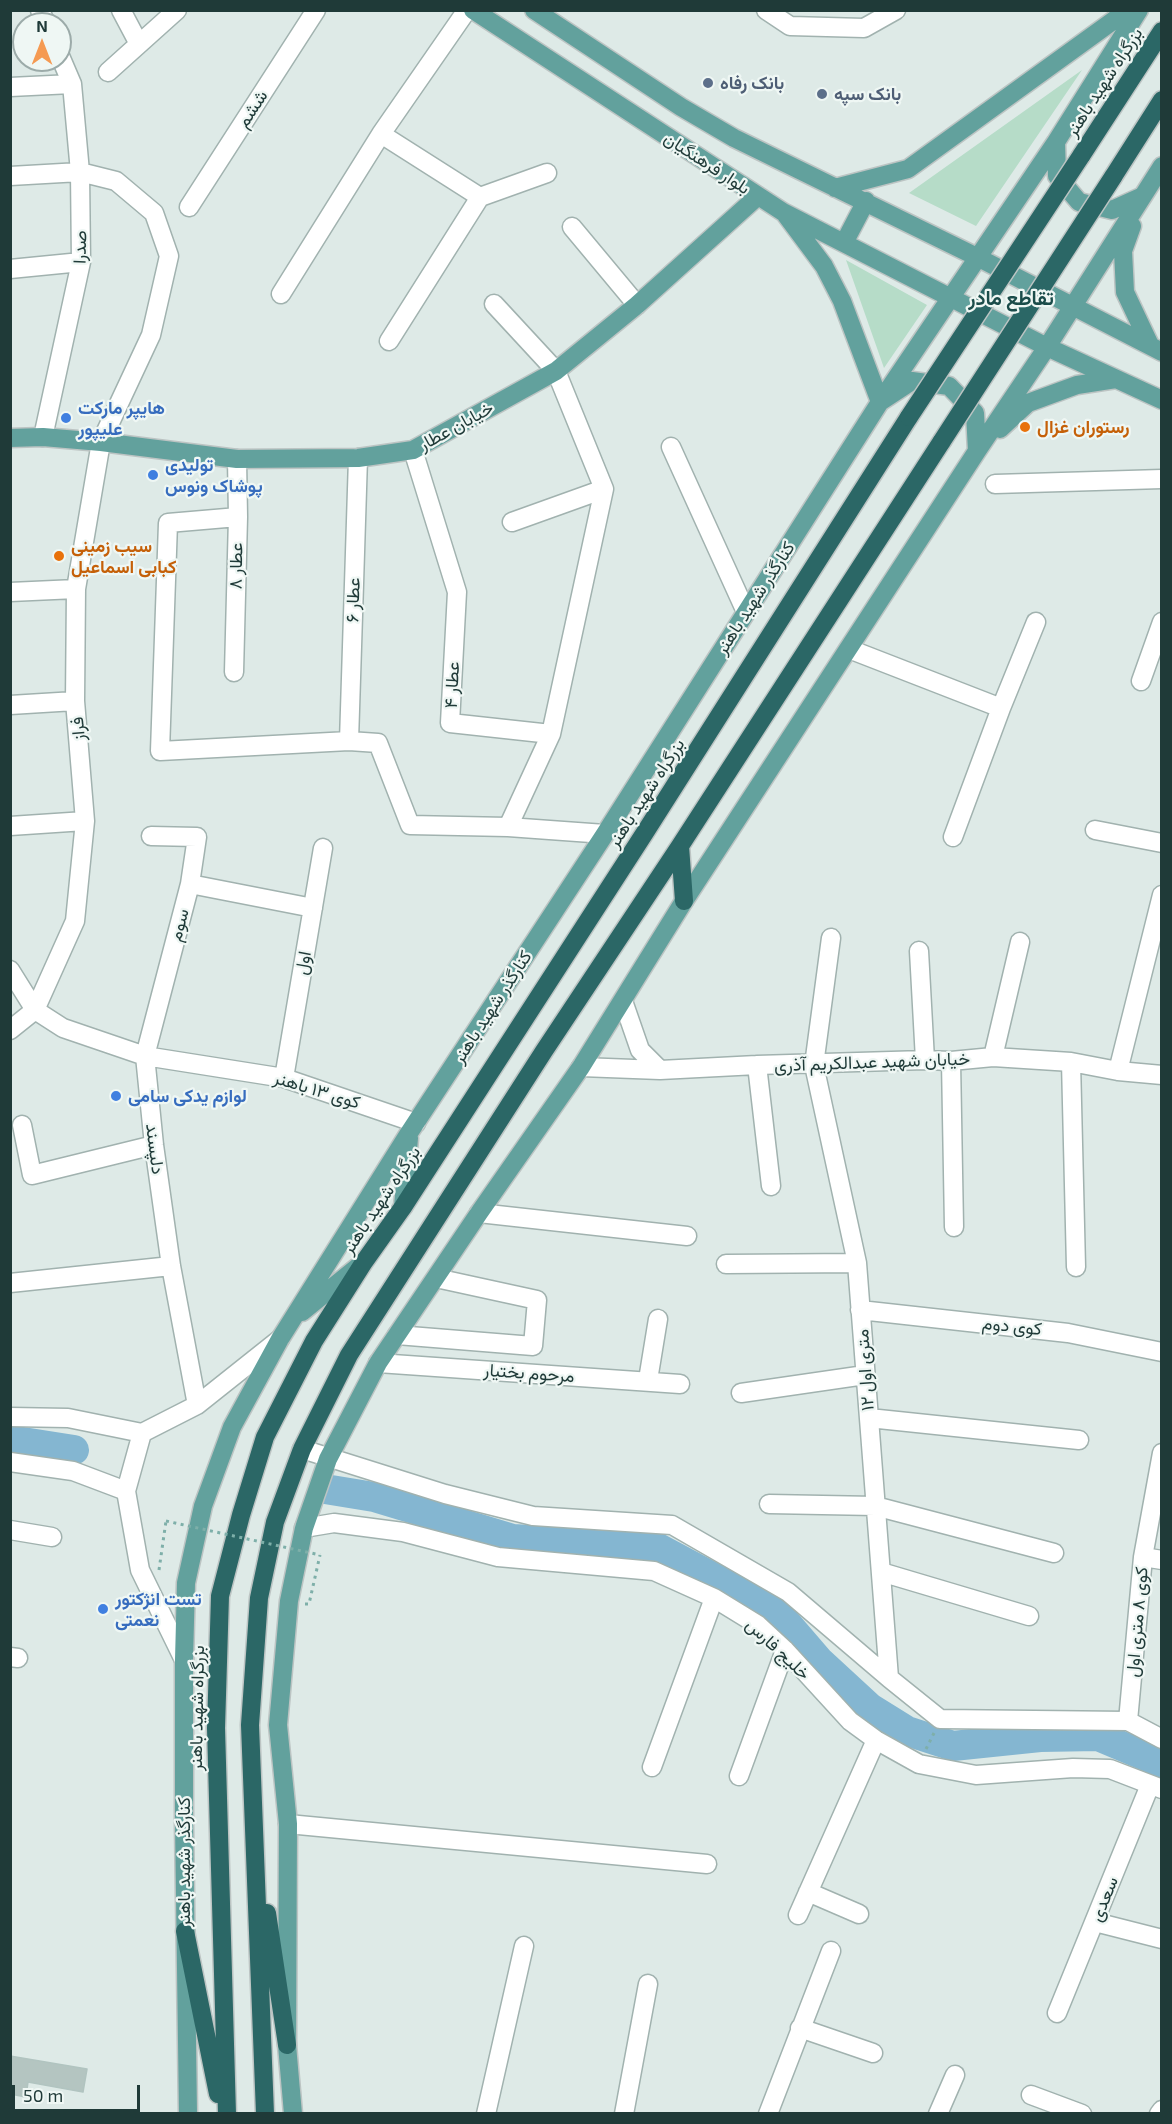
<!DOCTYPE html>
<meta charset="utf-8">
<style>
body{margin:0}
#map{position:relative;width:1172px;height:2124px;overflow:hidden;background:#deeae7;font-family:"Exo 2",sans-serif}
canvas{display:block}
.frame{position:absolute;inset:0;border:12px solid #1f3a38;pointer-events:none}
.north{position:absolute;left:12px;top:12px;width:60px;height:60px;box-sizing:border-box;background:#eff7f4;border:2px solid #9caba9;border-radius:50%;rotate:0deg;font-size:16px;font-weight:700;line-height:24px;text-align:center;color:#1f3a38}
.north::after{content:'';display:block;margin:auto;width:21px;height:27px;background:#f59a52;clip-path:polygon(50% 0,100% 100%,50% 72%,0 100%)}
.scale{position:absolute;left:12px;top:2085px;width:128px;height:27px;box-sizing:border-box;border:3px solid #1f3a38;border-top:0;padding-left:8px;font-size:18px;line-height:21px;white-space:nowrap;color:#1f3a38;-webkit-text-stroke:4px #eff7f4;paint-order:stroke}
</style>
<div id="map">
<canvas width="1172" height="2124"></canvas>
<div class="frame"></div>
<div class="north">N</div>
<div class="scale">50 m</div>
</div>
<script>
const ctx = document.querySelector('canvas').getContext('2d');
ctx.lineJoin = 'round';
function fillPath(path, color) {
  ctx.fillStyle = color;
  ctx.fill(path, 'evenodd');
}
function shape(rows) {
  const path = new Path2D();
  for (const r of rows) {
    path.moveTo(r[0], r[1]);
    for (let i = 2; i < r.length; i += 2) path.lineTo(r[i], r[i + 1]);
  }
  return path;
}
function trace(path, color, width, dash) {
  ctx.strokeStyle = color;
  ctx.lineWidth = width;
  ctx.lineCap = dash ? 'butt' : 'round';
  ctx.setLineDash(dash || []);
  ctx.stroke(path);
}
function label(font, color, halo, rows, align = 'center') {
  ctx.font = font + ' "Exo 2",Vazirmatn,sans-serif';
  ctx.lineWidth = 4.5;
  ctx.setLineDash([]);
  ctx.textBaseline = 'middle';
  ctx.strokeStyle = halo;
  ctx.fillStyle = color;
  for (const [text, x, y, turn = 0] of rows) {
    ctx.save();
    ctx.translate(x, y);
    ctx.rotate((+turn || 0) * Math.PI / 180);
    ctx.textAlign = isNaN(turn) ? turn : align;
    if (halo) ctx.strokeText(text, 0, 0);
    ctx.fillText(text, 0, 0);
    ctx.restore();
  }
}
fillPath(shape([
 [1082,70,976,226,909,193],
 [846,260,927,305,884,368]
]), '#b6dcc8');
trace(shape([
 [10,1440,74,1450],
 [325,1489,374,1497,513,1539,658,1548,776,1611,819,1661,870,1708,907,1731,953,1746,1040,1737,1098,1736,1162,1763]
]), '#84b6d1', 30);
const building = shape([
 [10,2056,87,2069,83,2092,28,2082,26,2097,10,2094,10,2056]
]);
fillPath(building, '#b4c5c1');
trace(building, '#b1c4c0', 1.5);
const minor = shape([
 [40,10,46,24],
 [121,10,139,44],
 [766,10,790,26,864,28,896,10],
 [108,72,177,10],
 [10,87,72,84],
 [381,134,467,10],
 [10,176,80,172,116,181,154,213,169,256,151,335,101,442,76,589,75,701,85,821,75,921,35,1010,10,1030],
 [189,207,316,10],
 [572,227,637,305],
 [10,269,81,262],
 [281,294,381,134,480,197,547,173],
 [494,304,556,371,604,489],
 [389,341,480,197],
 [43,437,81,262,80,172,72,84,60,56],
 [671,447,746,612],
 [413,450,457,592,450,723,551,734,508,827],
 [995,484,1162,479],
 [238,517,168,523,160,751,349,741,378,743,410,825,508,827,605,834],
 [512,522,604,489],
 [10,592,76,589],
 [849,649,1001,708],
 [234,672,238,517,237,459],
 [1141,681,1162,622],
 [10,705,75,701],
 [551,734,604,489],
 [349,741,358,458],
 [10,826,85,821],
 [1095,830,1162,843],
 [151,836,197,837,190,884,145,1056,154,1145,171,1266,197,1405],
 [953,837,1001,708,1036,622],
 [190,884,313,908],
 [831,938,814,1065,857,1263,889,1678],
 [919,951,925,1060],
 [10,970,35,1010,63,1028,145,1056,284,1078,416,1123],
 [623,1001,640,1050,660,1070],
 [993,1057,1020,942],
 [951,1061,954,1227],
 [1071,1062,1076,1267],
 [757,1065,771,1186],
 [581,1067,660,1070,757,1065,925,1060,951,1061,993,1057,1071,1062,1118,1071,1162,1075],
 [1118,1071,1162,895],
 [284,1078,323,848],
 [22,1125,32,1175,154,1145],
 [479,1213,687,1236],
 [726,1264,857,1263],
 [10,1283,171,1266],
 [860,1310,1068,1333,1162,1352],
 [397,1335,533,1346,537,1300,436,1278],
 [378,1363,680,1384],
 [648,1380,658,1319],
 [741,1393,865,1375],
 [10,1417,68,1418,142,1433],
 [869,1418,1079,1440],
 [302,1449,445,1494,533,1516,672,1525,788,1592,889,1678,940,1719,1128,1721,1162,1739],
 [10,1462,73,1471,126,1491],
 [769,1504,875,1506,1054,1553],
 [304,1528,334,1523,403,1532,498,1557,654,1571,714,1598,758,1625,785,1650,850,1721,876,1740,919,1764,976,1775,1073,1768,1110,1769,1162,1789],
 [10,1530,52,1537],
 [1143,1557,1162,1560],
 [881,1572,1029,1616],
 [10,1657,18,1658],
 [184,1660,140,1570,126,1491,142,1433,197,1405,280,1339],
 [1128,1721,1143,1557,1162,1453],
 [652,1767,714,1598],
 [739,1776,785,1650],
 [288,1824,707,1864],
 [808,1892,859,1914],
 [798,1915,876,1740],
 [1095,1922,1162,1939],
 [1057,2013,1150,1785],
 [800,2028,873,2053],
 [1031,2095,1082,2114],
 [486,2114,524,1946],
 [624,2114,648,1984],
 [768,2114,831,1951],
 [938,2114,955,2075],
 [1159,2114,1162,2110]
]);
const major = shape([
 [473,10,783,212,1047,347,1162,400],
 [534,10,681,107,734,138,977,257,1162,352],
 [1056,142,1057,176,1079,202,1112,210,1143,196],
 [835,188,908,169,1128,10],
 [786,215,824,266,842,301,880,402,912,381,949,386,975,413,977,451],
 [1132,226,1123,251,1125,292,1150,345],
 [844,243,866,201],
 [1000,429,1028,403,1077,385,1116,379],
 [10,438,43,437,101,442,237,459,358,458,413,450,556,371,637,305,758,196],
 [403,1207,409,1138],
 [302,1312,360,1265],
 [188,2114,184,1823,184,1660,186,1583,203,1506,232,1427,280,1339,409,1133,605,834,880,402,1056,142,1139,10],
 [293,2114,287,2045,288,1824,278,1725,289,1601,304,1528,328,1459,378,1363,479,1213,581,1067,684,901,977,451,1047,347,1162,166]
]);
const highway = shape([
 [1081,156,1162,31],
 [1113,177,1162,100],
 [680,846,684,901],
 [267,1913,287,2045],
 [185,1931,218,2094],
 [227,2114,216,1728,220,1596,241,1515,265,1437,314,1341,364,1262,403,1207,644,834,909,417],
 [265,2114,250,1725,259,1598,275,1522,302,1449,349,1355,544,1051,680,846,942,441]
]);
trace(minor, '#a1b2af', 21);
trace(major, '#bcc4c3', 21);
trace(highway, '#bcc4c3', 21);
trace(shape([
 [159,1570,166,1521],
 [305,1604,309,1604,320,1555],
 [926,1749,934,1733]
]), '#7eafa9', 3, [3, 4.5]);
trace(minor, '#fff', 18);
trace(major, '#62a19d', 18);
trace(highway, '#2b6766', 18);
const highwayBridge = shape([
 [909,417,1081,156],
 [942,441,1113,177]
]);
trace(highwayBridge, '#bcc4c3', 21, []);
trace(shape([
 [166,1521,320,1555]
]), '#7eafa9', 3, [3, 4.5]);
trace(highwayBridge, '#2b6766', 18);
for (const [x, y, r, color] of [
 [708,83,6,"#5c6f8a"],
 [822,94,6,"#5c6f8a"],
 [66,418,6,"#3f7fe0"],
 [1025,427,6,"#e8710a"],
 [153,475,6,"#3f7fe0"],
 [59,556,6,"#e8710a"],
 [116,1096,6,"#3f7fe0"],
 [103,1609,6,"#3f7fe0"]
]) {
  const dot = new Path2D();
  dot.arc(x, y, r, 0, 2 * Math.PI);
  ctx.fillStyle = color;
  ctx.fill(dot);
  trace(dot, '#eff7f4', 2);
}
label('18px', '#1f3a38', '#eff7f4', [
 ["بزرگراه شهید باهنر",1104,82,-57],
 ["ششم",252,109,-57],
 ["بلوار فرهنگیان",707,163,33],
 ["صدرا",80,247,-88],
 ["خیابان عطار",456,426,-29],
 ["عطار ۸",236,566,-89],
 ["کنارگذر شهید باهنر",755,598,-57],
 ["عطار ۶",353,600,-88],
 ["عطار ۴",452,685,-87],
 ["فراز",78,729,-95],
 ["بزرگراه شهید باهنر",646,793,-57],
 ["سوم",179,925,-75],
 ["اول",303,963,-80],
 ["کنارگذر شهید باهنر",492,1007,-57],
 ["خیابان شهید عبدالکریم آذری",872,1062,-2],
 ["کوی ۱۳ باهنر",317,1090,17],
 ["دلپسند",155,1149,83],
 ["بزرگراه شهید باهنر",381,1200,-56],
 ["کوی دوم",1012,1326,6],
 ["۱۲ متری اول",865,1370,-94],
 ["مرحوم بختیار",529,1373,4],
 ["کوی ۸ متری اول",1137,1622,-85],
 ["خلیج فارس",778,1649,43],
 ["بزرگراه شهید باهنر",197,1708,-89],
 ["کنارگذر شهید باهنر",184,1862,-90],
 ["سعدی",1104,1899,-68]
]);
label('bold 18px', '#4e5e75', '#eff7f4', [
 ["بانک رفاه",720,83],
 ["بانک سپه",834,94]
], 'left');
label('bold 18px', '#366cbe', '#eff7f4', [
 ["هایپر مارکت",78,408],
 ["علیپور",78,429],
 ["تولیدی",165,465],
 ["پوشاک ونوس",165,486],
 ["لوازم یدکی سامی",128,1096],
 ["تست انژکتور",115,1599],
 ["نعمتی",115,1620]
], 'left');
label('bold 18px', '#c56008', '#eff7f4', [
 ["رستوران غزال",1037,427],
 ["سیب زمینی",71,546],
 ["کبابی اسماعیل",71,567]
], 'left');
label('bold 20px', '#1b4c4a', '#eff7f4', [
 ["تقاطع مادر",1011,298]
]);
</script>
